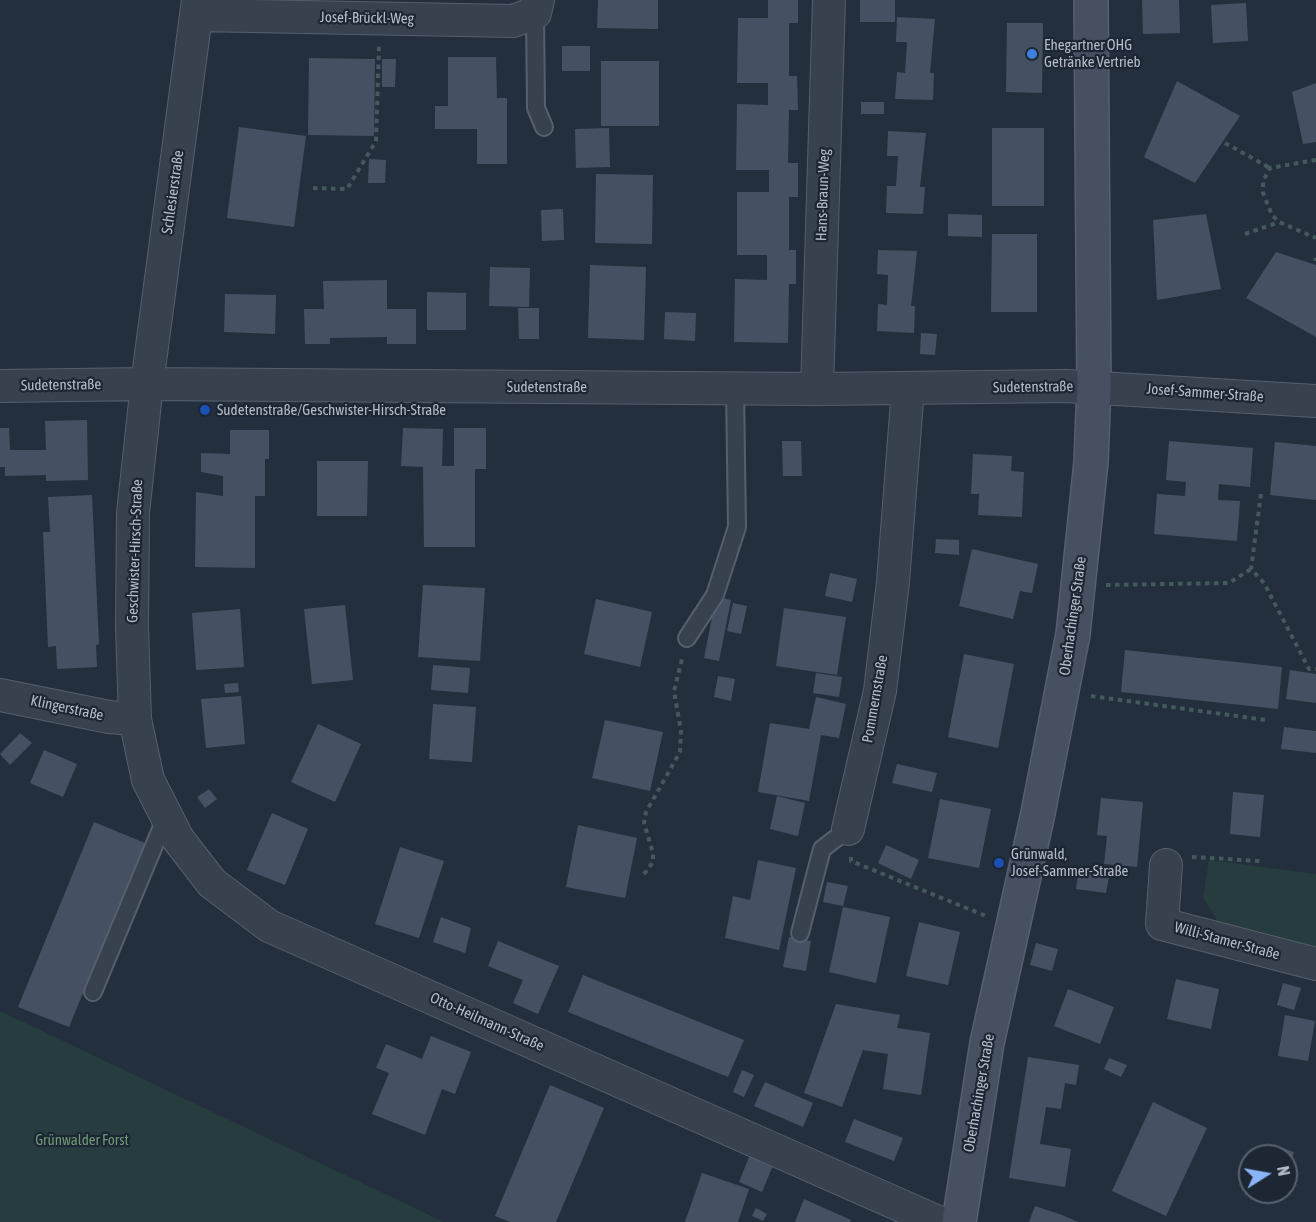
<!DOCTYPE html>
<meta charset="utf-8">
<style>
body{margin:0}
#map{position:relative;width:1316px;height:1222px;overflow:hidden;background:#242f3e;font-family:"Asap Condensed",sans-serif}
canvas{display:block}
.north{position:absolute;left:1238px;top:1144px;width:60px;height:60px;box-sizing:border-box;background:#1d2633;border:2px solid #59626f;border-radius:50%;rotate:79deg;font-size:16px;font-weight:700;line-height:24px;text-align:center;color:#b4bcc9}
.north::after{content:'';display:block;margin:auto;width:21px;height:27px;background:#8ab4f8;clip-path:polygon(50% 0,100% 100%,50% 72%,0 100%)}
</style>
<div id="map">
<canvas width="1316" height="1222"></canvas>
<div class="north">N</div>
</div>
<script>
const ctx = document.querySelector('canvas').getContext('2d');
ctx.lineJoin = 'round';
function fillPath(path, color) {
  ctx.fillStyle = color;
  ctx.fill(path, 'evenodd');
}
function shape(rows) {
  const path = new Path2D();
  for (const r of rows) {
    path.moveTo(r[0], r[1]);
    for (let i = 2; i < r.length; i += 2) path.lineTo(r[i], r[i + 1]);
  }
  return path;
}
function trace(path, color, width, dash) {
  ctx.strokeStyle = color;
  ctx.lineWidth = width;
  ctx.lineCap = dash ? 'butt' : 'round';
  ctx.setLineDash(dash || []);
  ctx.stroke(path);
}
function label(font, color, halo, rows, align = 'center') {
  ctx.font = font + ' "Asap Condensed",sans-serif';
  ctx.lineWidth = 4.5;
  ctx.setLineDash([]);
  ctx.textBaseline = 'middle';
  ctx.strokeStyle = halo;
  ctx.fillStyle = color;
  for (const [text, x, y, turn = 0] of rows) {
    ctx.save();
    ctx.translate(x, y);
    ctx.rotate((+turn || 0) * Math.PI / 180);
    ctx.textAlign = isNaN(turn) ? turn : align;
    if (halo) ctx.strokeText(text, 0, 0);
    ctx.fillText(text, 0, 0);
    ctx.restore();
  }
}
fillPath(shape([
 [1209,860,1316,874,1316,949,1219,923,1203,898],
 [0,1011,444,1222,0,1222]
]), '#263c3f');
fillPath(shape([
 [598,0,658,0,658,29,597,28],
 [768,0,798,0,798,23,789,23,789,76,797,76,798,110,789,110,788,163,798,163,798,197,789,197,789,250,796,250,796,284,789,284,788,343,734,342,735,279,767,280,767,255,737,255,737,192,769,192,769,170,736,170,737,104,768,105,768,83,737,83,738,18,768,18],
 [860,0,895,0,895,22,860,22],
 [1142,0,1179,0,1180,33,1143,34],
 [1246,3,1248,41,1213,43,1211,5],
 [897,17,935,19,930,73,934,73,933,100,895,99,897,72,905,73,907,42,896,42],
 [1007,23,1043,23,1042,93,1006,92],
 [562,46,590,46,590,71,562,71],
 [448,57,496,57,497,98,507,98,507,164,477,164,477,129,435,129,435,106,448,106],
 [309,58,375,59,374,136,308,135],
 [382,59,396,59,395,87,382,87],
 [601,61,659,61,659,126,601,126],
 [1177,81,1240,116,1195,183,1144,157],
 [1316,83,1316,142,1303,144,1292,92],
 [861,102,884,102,884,114,861,114],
 [239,127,306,136,294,227,227,218],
 [609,128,610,167,576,168,575,129],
 [992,128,1044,128,1044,206,992,206],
 [888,131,926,133,920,187,925,187,923,214,886,213,887,186,896,186,898,156,887,156],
 [369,159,386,160,385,183,368,183],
 [596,174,653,175,652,244,595,243],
 [563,209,564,240,542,241,541,210],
 [948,214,982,215,982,237,948,236],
 [1206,214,1221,289,1157,300,1153,220],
 [992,234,1037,234,1037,312,991,312],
 [878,250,917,251,911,306,915,306,914,333,877,331,878,304,887,305,888,275,877,274],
 [1276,252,1316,265,1316,337,1246,298],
 [590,265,646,267,644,340,588,338],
 [490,267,530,268,529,307,489,306],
 [387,280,387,309,416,309,416,344,387,344,387,337,330,338,330,344,305,344,304,309,324,309,323,281],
 [427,292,466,293,466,330,427,330],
 [225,294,276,295,275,334,224,332],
 [518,308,539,308,539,339,519,339],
 [665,312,696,313,695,341,664,339],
 [921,333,937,334,935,355,920,354],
 [87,420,88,480,46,481,46,475,5,476,5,467,0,467,0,428,9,428,10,450,46,450,45,421],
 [403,428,443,429,442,466,454,466,454,428,486,428,486,469,475,469,475,547,424,547,423,467,401,466],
 [230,430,269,430,269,459,265,459,265,496,255,496,255,568,195,567,196,492,223,496,223,476,201,472,201,453,230,454],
 [782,441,801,441,802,476,783,476],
 [1169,441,1253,448,1250,487,1219,484,1218,500,1240,501,1237,541,1154,534,1157,494,1185,496,1186,482,1166,480],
 [1275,442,1316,446,1316,500,1270,495],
 [973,454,1012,456,1011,471,1024,472,1022,517,978,515,979,494,971,494],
 [317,461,368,461,367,516,317,516],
 [92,495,99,644,96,645,97,667,57,669,56,646,48,647,43,532,50,532,48,497],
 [936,539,959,540,959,555,935,553],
 [972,549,1038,564,1032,593,1020,591,1013,619,959,606],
 [830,573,857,579,852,602,825,596],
 [423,585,485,588,480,661,418,657],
 [716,597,731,600,719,661,704,658],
 [596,599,652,612,640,667,584,654],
 [733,603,747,606,741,634,727,631],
 [345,605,353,680,312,684,304,609],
 [784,608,846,617,837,675,776,666],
 [240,609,244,667,196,670,192,613],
 [1125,650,1282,667,1278,709,1121,692],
 [964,654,1014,664,998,748,948,737],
 [433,665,470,668,468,693,431,690],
 [1290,670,1316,674,1316,703,1286,699],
 [816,673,842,677,839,697,813,693],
 [718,676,735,679,731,701,714,697],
 [238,683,239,692,225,693,224,684],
 [241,696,245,744,206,748,201,699],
 [816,697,846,704,839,738,821,735,809,801,758,792,770,723,809,729],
 [433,704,476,707,472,762,429,759],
 [605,720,663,732,650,791,592,778],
 [318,724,361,744,335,802,291,782],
 [1284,727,1316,731,1316,753,1281,749],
 [20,733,32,743,10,765,0,754],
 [44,750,77,764,63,797,30,783],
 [897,764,937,773,932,792,892,783],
 [209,789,217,799,205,808,197,797],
 [1233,792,1264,795,1260,837,1230,834],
 [777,796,805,803,798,836,770,829],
 [1101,798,1143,802,1137,867,1104,864,1107,836,1097,835],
 [940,799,991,809,979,868,928,858],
 [272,813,308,829,285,885,247,870],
 [94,822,145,843,69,1027,18,1007],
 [578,825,637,838,625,898,566,887],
 [886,845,919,860,911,879,878,863],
 [400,847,444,861,419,938,375,924],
 [758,860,796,868,779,950,725,938,733,896,750,900],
 [1079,867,1110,871,1106,893,1076,889],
 [827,882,848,886,843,906,823,902],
 [843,907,890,917,876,983,829,972],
 [441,917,471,928,465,953,433,942],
 [919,922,960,932,948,985,906,976],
 [789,937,811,941,806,971,783,967],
 [498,941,559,966,538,1014,513,1003,523,980,488,966],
 [1036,943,1058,949,1052,971,1030,965],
 [583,975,744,1040,728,1077,568,1012],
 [1176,979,1219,989,1211,1029,1167,1019],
 [1283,983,1301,988,1294,1010,1277,1005],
 [1068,989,1114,1007,1100,1044,1054,1026],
 [836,1004,900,1015,897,1028,930,1033,921,1095,883,1089,888,1054,863,1050,842,1107,804,1093],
 [1285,1015,1315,1021,1308,1061,1278,1056],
 [431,1036,471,1052,455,1094,442,1089,425,1135,372,1114,389,1073,376,1068,386,1044,422,1059],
 [1028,1057,1079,1065,1076,1085,1065,1083,1061,1109,1046,1107,1040,1144,1071,1149,1065,1187,1009,1178],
 [1109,1058,1127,1065,1121,1077,1104,1069],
 [742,1070,754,1075,744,1097,733,1092],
 [765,1082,813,1103,803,1127,754,1106],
 [550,1085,604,1108,556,1222,510,1222,495,1216],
 [1153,1102,1207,1128,1166,1216,1112,1191],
 [854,1119,903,1138,894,1161,845,1142],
 [1273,1145,1294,1152,1286,1176,1286,1156,1269,1156],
 [751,1152,774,1163,762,1192,739,1182],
 [702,1173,749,1189,738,1222,685,1222],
 [804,1199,851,1220,850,1222,795,1222],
 [1035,1206,1062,1215,1078,1222,1029,1222],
 [756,1208,767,1214,763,1221,752,1216]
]), '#455162');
const service = shape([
 [535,13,536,108,544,127],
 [687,638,715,595,737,527,735,389],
 [800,933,822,849,848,829],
 [93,992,166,817]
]);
const minor = shape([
 [198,0,147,384,133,513,132,626,135,719,148,780,178,839,212,883,269,926,938,1222],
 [198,15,513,21,535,13,538,0],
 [0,386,147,384,817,389,1066,386,1316,401],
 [817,389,829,0],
 [0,695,109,717,135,719],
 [848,829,880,691,893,582,908,388],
 [1166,865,1162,924,1316,964]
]);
const secondary = shape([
 [959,1222,987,1043,1037,818,1073,634,1091,462,1094,386,1091,0]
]);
trace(service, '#565f6c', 20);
trace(minor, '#565f6c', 34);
trace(secondary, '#565f6c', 36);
trace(shape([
 [1225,143,1270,168],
 [1316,160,1270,168,1263,181,1263,193,1272,215,1279,222,1316,238],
 [313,188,347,189,376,141,379,46],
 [1245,234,1279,222],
 [1315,261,1316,258],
 [1261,494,1251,569,1264,583,1309,669,1316,669],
 [1106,585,1229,583,1251,569],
 [1091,696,1266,720],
 [851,857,851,861,986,916],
 [1192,857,1260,861],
 [644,874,653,862,653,853,644,823,646,812,680,752,681,731,674,691,682,659]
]), '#44595c', 4, [4.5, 4.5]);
trace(service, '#38414e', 16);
trace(minor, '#38414e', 32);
trace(secondary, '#465061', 33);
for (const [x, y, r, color] of [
 [1032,54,6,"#3f7fe0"],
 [205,410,6,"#1a4fb4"],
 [999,863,6,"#1a4fb4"]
]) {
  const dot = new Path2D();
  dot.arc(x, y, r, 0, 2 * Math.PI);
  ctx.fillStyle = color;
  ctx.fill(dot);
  trace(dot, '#1d2633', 2);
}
label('15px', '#b4bcc9', '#1d2633', [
 ["Josef-Brückl-Weg",367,18,1],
 ["Schlesierstraße",173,192,-82],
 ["Hans-Braun-Weg",823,195,-88],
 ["Sudetenstraße",61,385,-1],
 ["Sudetenstraße",547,387],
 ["Sudetenstraße",1033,387,-1],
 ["Josef-Sammer-Straße",1205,393,4],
 ["Geschwister-Hirsch-Straße",135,551,-88],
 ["Oberhachinger Straße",1073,616,-82],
 ["Pommernstraße",875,699,-80],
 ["Klingerstraße",67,708,12],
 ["Willi-Stamer-Straße",1227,941,15],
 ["Otto-Heilmann-Straße",487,1022,24],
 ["Oberhachinger Straße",979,1093,-80]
]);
label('15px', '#b4bcc9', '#1d2633', [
 ["Ehegartner OHG",1044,45],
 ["Getränke Vertrieb",1044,62],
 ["Sudetenstraße/Geschwister-Hirsch-Straße",217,410],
 ["Grünwald,",1011,854],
 ["Josef-Sammer-Straße",1011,871]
], 'left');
label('15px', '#6b9a76', '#1d2633', [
 ["Grünwalder Forst",82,1140]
]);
</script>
